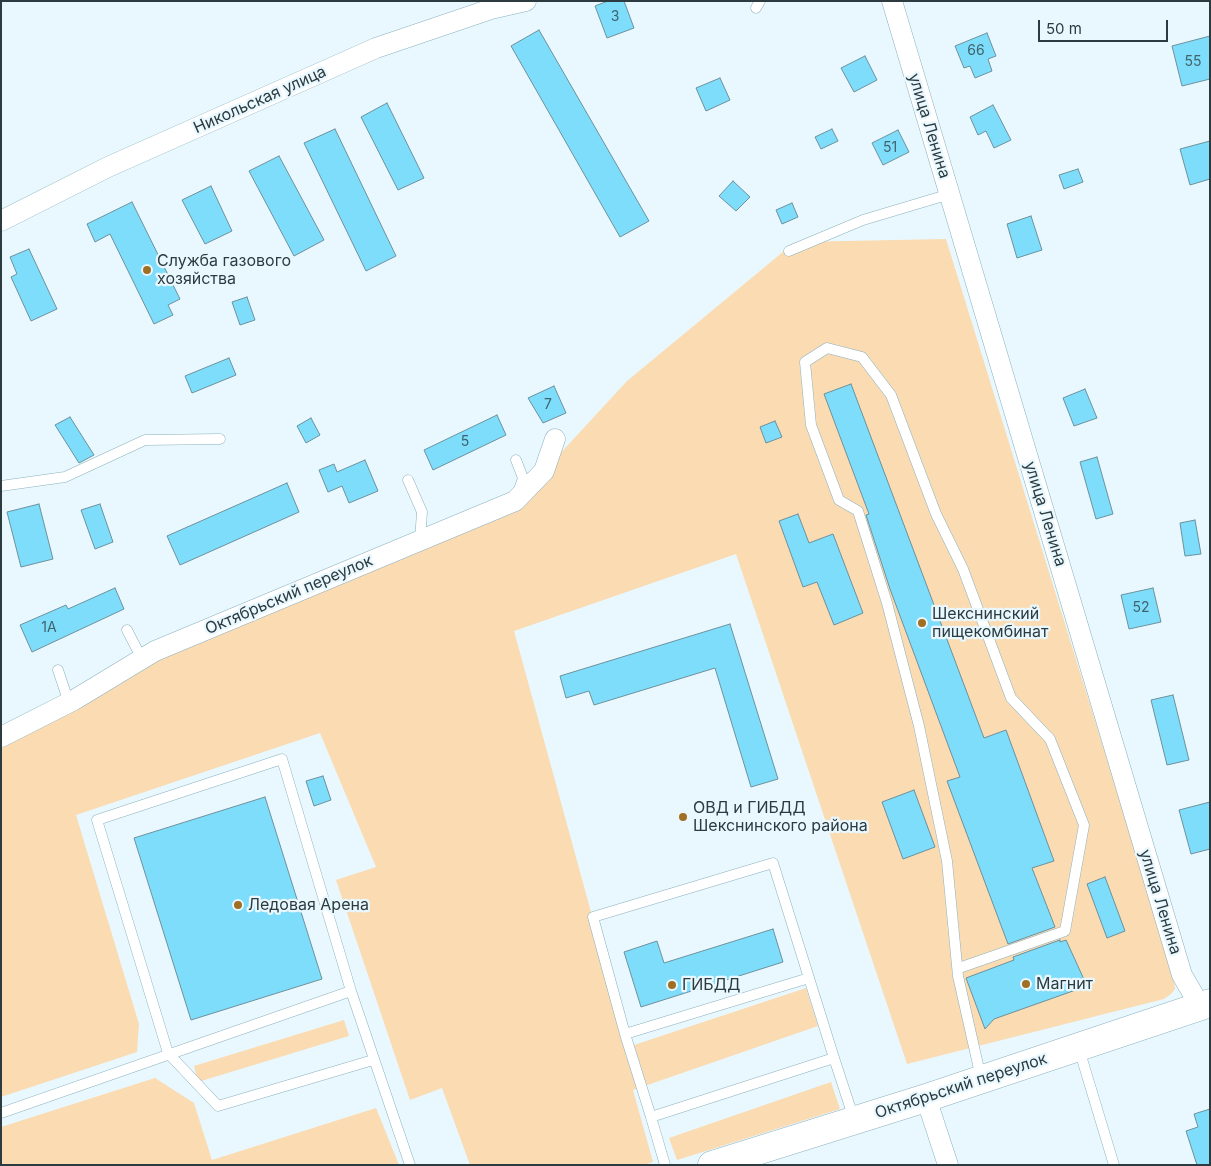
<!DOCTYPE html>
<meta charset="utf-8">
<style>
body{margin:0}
#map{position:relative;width:1211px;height:1166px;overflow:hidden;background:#e9f8fe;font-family:Inter,sans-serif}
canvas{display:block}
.frame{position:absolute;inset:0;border:2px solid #2b3b40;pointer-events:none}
.scale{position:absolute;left:1038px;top:20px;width:130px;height:22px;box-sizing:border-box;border:2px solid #2b3b40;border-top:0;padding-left:6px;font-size:15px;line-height:18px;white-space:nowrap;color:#2b3b40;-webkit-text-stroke:4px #e9f8fe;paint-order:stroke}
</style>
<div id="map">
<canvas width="1211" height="1166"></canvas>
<div class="frame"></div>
<div class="scale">50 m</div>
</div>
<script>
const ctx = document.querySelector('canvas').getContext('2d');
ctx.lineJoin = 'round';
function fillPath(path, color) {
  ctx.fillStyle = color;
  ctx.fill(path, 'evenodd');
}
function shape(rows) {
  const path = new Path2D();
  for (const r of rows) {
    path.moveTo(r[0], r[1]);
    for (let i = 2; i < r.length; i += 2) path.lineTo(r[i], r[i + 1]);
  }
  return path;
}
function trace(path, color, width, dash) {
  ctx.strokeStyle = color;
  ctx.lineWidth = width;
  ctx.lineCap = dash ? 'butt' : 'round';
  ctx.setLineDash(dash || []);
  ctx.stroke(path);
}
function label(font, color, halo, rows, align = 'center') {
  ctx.font = font + ' Inter,sans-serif';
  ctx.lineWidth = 4.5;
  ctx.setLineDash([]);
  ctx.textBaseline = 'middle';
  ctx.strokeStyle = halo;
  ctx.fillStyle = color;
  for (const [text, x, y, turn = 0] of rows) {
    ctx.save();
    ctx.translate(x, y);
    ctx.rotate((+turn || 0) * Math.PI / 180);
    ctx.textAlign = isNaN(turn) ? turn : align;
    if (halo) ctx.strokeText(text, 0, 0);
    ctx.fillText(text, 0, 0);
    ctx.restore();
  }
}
fillPath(shape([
 [946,239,1173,973,1175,989,1171,994,1164,999,907,1064,736,554,514,631,628,1047,806,988,818,1026,633,1090,653,1162,643,1165,470,1165,442,1088,410,1100,336,880,376,867,320,733,76,815,139,1024,137,1052,1,1097,1,745,182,648,428,541,544,471,627,381,795,242],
 [344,1020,349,1036,198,1082,194,1066],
 [155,1078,194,1103,212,1160,376,1108,399,1165,1,1165,1,1127],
 [831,1082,840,1109,677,1160,669,1138]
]), '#fadbb2');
const building = shape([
 [608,1,624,1,634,28,607,38,595,6,608,1],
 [539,30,649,221,620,237,511,46,539,30],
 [987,33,996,56,988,59,992,71,975,78,970,66,964,68,955,46,987,33],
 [1210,36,1210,79,1182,86,1172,46,1210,36],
 [865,56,877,80,854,92,841,68,865,56],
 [720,78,730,100,706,111,696,88,720,78],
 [387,103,424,178,398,190,361,117,387,103],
 [993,105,1011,140,994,148,986,131,978,135,970,117,993,105],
 [335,129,396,256,366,271,304,143,335,129],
 [832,129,838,141,821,149,815,137,832,129],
 [898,130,909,152,883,165,872,143,898,130],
 [1210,141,1210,179,1190,185,1180,149,1210,141],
 [279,156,324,240,294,256,249,171,279,156],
 [1078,169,1083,182,1064,189,1059,175,1078,169],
 [733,181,750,197,736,211,719,196,733,181],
 [211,186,232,231,205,244,182,200,211,186],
 [132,202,180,299,168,305,173,315,154,324,110,234,95,242,87,224,132,202],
 [792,203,798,217,782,224,776,210,792,203],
 [1031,216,1042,250,1017,258,1007,224,1031,216],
 [29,249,57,309,31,321,11,277,17,274,10,257,29,249],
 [247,297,255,320,240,325,232,302,247,297],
 [229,358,236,375,192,393,185,376,229,358],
 [851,384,984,738,1006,730,1054,861,1032,868,1055,927,1008,944,947,781,960,777,890,589,866,515,869,514,824,394,851,384],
 [554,386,566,413,543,423,528,398,554,386],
 [1085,389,1097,418,1074,426,1063,398,1085,389],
 [497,415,506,435,433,470,424,450,497,415],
 [70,417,94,455,79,463,55,425,70,417],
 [311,418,320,435,306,443,297,426,311,418],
 [775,421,782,437,766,443,760,427,775,421],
 [1097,457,1113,514,1096,519,1080,462,1097,457],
 [365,460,378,491,349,503,342,486,328,492,319,470,334,464,337,472,365,460],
 [287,483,299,512,180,565,167,536,287,483],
 [39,504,53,559,21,567,7,512,39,504],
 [100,504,113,542,95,549,81,510,100,504],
 [798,514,809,543,833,534,863,613,834,625,817,582,803,587,779,521,798,514],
 [1195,520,1201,554,1185,556,1180,523,1195,520],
 [115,588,124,609,32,652,20,625,66,605,68,609,115,588],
 [1153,588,1161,622,1129,629,1121,595,1153,588],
 [730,624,778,779,751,787,715,668,594,705,589,691,566,698,560,676,730,624],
 [1173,695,1189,760,1167,765,1151,700,1173,695],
 [323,776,331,800,314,806,306,781,323,776],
 [914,790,935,847,903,859,882,802,914,790],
 [265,797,322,979,191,1020,134,838,265,797],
 [1210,802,1210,849,1191,854,1179,810,1210,802],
 [1105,877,1125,931,1107,938,1087,884,1105,877],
 [773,929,783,962,641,1007,624,952,657,941,664,963,773,929],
 [1060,940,1060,942,1066,940,1087,986,994,1019,985,1029,966,978,1014,960,1013,957,1060,940],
 [1210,1109,1210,1165,1197,1165,1186,1131,1198,1127,1194,1114,1210,1109]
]);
fillPath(building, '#7eddfa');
trace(building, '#6c919d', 1);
const lane = shape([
 [756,8,760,1],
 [789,251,863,220,950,194],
 [516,460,523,478,519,490],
 [408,480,422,512,420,540],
 [1,486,65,477,145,440,220,439],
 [127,630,142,659],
 [58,670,69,703],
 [959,968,1065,931,1084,825,1050,739,1011,698,963,569,936,514,891,395,862,357,827,348,805,362,811,425,839,500,858,511,887,603,919,726,947,861,958,976,981,1078],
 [351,991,282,759,97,820,168,1053,218,1106,373,1060],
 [625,1034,593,917,773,863,809,978],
 [1079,1049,1114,1165],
 [1,1113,351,991,410,1165],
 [651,1117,625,1034,809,978,834,1058],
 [665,1165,651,1117,834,1058,854,1119]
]);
const street = shape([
 [892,1,1182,975,1200,1006],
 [1,221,108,167,376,48,491,9,526,1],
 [1,737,74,700,155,651,515,501,544,471,555,439],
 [926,1098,948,1165]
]);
const secondary = shape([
 [712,1165,926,1098,1210,1003]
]);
trace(lane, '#8bb1be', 11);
trace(street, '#8bb1be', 21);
trace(secondary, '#8bb1be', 29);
trace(lane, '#fff', 10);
trace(street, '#fff', 20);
trace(secondary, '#fff', 28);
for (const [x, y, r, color] of [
 [147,270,5,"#9f6f23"],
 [922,623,5,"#9f6f23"],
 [683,817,5,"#9f6f23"],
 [238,905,5,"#9f6f23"],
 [1026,984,5,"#9f6f23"],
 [672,985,5,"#9f6f23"]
]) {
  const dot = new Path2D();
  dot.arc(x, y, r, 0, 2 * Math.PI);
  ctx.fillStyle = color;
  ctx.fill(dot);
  trace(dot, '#e9f8fe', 2);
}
label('14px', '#40646e', null, [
 ["3",615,17],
 ["66",976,51],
 ["55",1193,62],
 ["51",890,148],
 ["7",548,405],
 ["5",465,442],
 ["52",1141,608],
 ["1А",49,628]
]);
label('16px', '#2b3b40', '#e9f8fe', [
 ["Никольская улица",260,100,-24],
 ["улица Ленина",929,126,73],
 ["улица Ленина",1045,514,73],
 ["Октябрьский переулок",289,595,-23],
 ["улица Ленина",1160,902,73],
 ["Октябрьский переулок",961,1086,-18]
]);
label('16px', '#2b3b40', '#e9f8fe', [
 ["Служба газового",157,261],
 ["хозяйства",157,279],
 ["Шекснинский",932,614],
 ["пищекомбинат",932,632],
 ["ОВД и ГИБДД",693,808],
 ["Шекснинского района",693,826],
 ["Ледовая Арена",248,905],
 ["Магнит",1036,984],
 ["ГИБДД",682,985]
], 'left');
</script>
